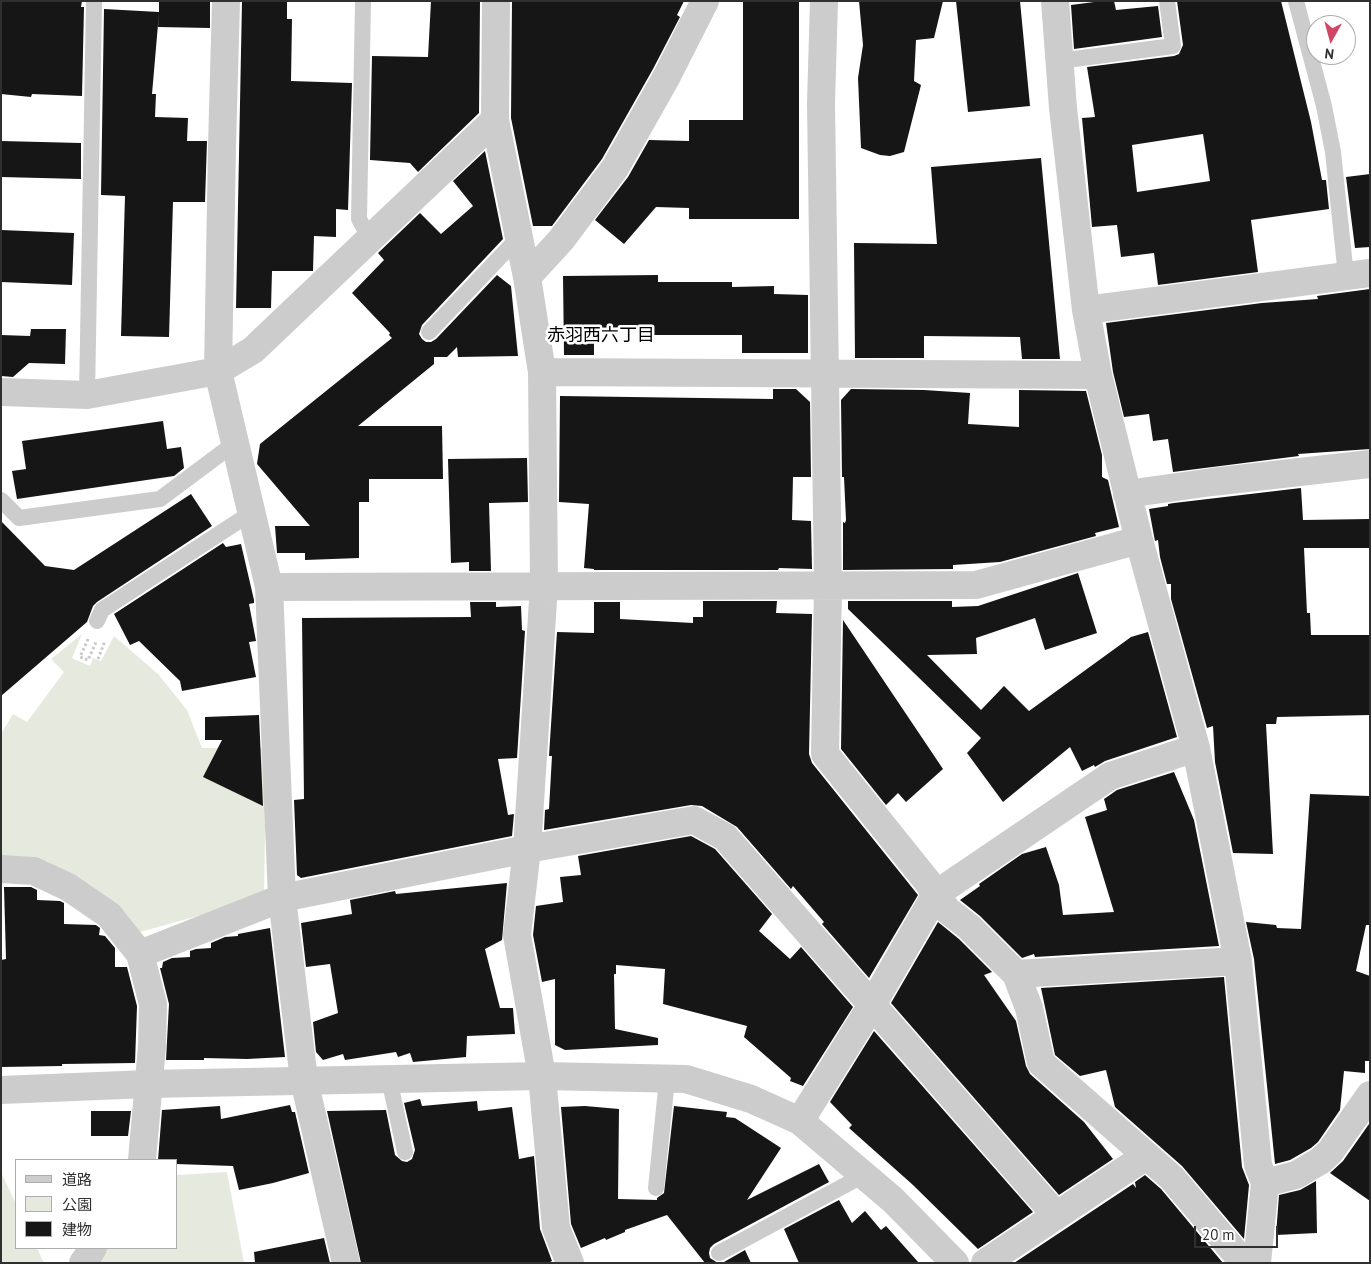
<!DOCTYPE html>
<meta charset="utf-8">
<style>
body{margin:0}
#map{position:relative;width:1371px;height:1264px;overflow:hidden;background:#fff;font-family:"PT Sans","Noto Sans JP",sans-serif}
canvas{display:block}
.frame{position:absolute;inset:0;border:2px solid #2f2f2f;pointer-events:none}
.legend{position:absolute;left:15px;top:1159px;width:162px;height:90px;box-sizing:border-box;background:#fff;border:1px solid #acacac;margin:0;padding:6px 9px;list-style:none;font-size:15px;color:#2f2f2f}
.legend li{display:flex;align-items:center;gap:10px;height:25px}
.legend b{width:25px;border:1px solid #acacac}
.north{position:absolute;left:1306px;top:15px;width:50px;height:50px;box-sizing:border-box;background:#fff;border:1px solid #acacac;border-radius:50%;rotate:187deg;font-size:14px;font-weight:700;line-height:20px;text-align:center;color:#2f2f2f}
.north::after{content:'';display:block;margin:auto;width:18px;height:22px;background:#d04665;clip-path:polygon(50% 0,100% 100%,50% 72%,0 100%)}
.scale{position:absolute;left:1194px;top:1226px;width:84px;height:22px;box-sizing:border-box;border:2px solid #2f2f2f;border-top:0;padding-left:6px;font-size:15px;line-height:18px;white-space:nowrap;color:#2f2f2f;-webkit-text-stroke:4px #fff;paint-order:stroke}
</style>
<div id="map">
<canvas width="1371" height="1264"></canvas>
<div class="frame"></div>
<ul class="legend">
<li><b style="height:6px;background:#ccc"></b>道路</li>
<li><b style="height:14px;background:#e6eade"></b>公園</li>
<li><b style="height:14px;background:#161616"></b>建物</li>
</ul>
<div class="north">N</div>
<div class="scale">20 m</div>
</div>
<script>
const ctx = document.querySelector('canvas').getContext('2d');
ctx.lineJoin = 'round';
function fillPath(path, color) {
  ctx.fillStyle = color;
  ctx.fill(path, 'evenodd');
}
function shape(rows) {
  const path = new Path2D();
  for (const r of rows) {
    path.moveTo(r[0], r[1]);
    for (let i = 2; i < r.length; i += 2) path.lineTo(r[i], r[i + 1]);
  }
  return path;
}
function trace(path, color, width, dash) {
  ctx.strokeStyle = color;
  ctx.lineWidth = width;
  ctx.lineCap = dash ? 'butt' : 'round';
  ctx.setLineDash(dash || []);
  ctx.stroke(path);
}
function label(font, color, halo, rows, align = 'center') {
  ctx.font = font + ' "PT Sans","Noto Sans JP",sans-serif';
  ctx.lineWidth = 5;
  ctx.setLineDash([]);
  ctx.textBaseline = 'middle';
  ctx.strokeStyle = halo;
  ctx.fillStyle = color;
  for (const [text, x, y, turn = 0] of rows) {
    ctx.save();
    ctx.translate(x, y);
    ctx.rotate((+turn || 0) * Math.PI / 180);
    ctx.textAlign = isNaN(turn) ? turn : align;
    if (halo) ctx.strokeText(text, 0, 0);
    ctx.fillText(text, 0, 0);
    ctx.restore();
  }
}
fillPath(shape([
 [82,634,72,658,90,666,93,658,101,661,114,636,158,674,187,710,202,748,264,748,266,771,264,898,140,932,113,903,47,861,1,860,1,734,13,714,27,722,64,672,51,659],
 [1,1172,16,1204,16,1248,37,1248,44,1263,1,1263],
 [227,1172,244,1263,95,1263,105,1248,176,1248,176,1175]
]), '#e6eade');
fillPath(shape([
 [1,1,82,1,81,7,84,7,82,96,32,94,31,97,1,94],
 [159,1,210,1,210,28,158,27,159,13,152,94,156,94,155,117,188,118,187,141,207,141,205,202,173,202,169,337,121,336,125,196,101,195,104,9,159,12],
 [242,1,287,1,287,19,292,19,291,81,352,83,348,210,336,209,336,237,314,236,313,271,272,271,271,308,236,308],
 [431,1,480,1,479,113,418,172,410,163,370,160,372,56,428,57],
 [512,1,684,1,677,15,680,17,653,69,602,159,552,226,533,226,511,118],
 [743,1,799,1,799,219,689,219,689,208,656,207,624,244,595,220,628,177,649,140,689,141,689,120,743,120],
 [859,1,943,1,934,38,916,40,914,81,921,85,904,152,890,156,880,155,861,148,858,78,863,45],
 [956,1,1020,1,1030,106,968,112],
 [1102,1,1114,1,1116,10,1158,6,1162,37,1074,49,1071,5],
 [1177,1,1281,1,1311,122,1322,180,1326,180,1329,209,1251,220,1258,272,1158,285,1154,253,1121,257,1117,225,1092,227,1082,118,1095,117,1087,67,1174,56,1179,54,1183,45],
 [1203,134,1210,181,1137,192,1132,145],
 [1,141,81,143,81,179,1,177],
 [485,151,503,239,422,325,419,334,422,339,426,342,431,342,436,339,497,275,511,286,518,356,458,357,457,347,447,357,434,357,434,364,358,426,442,426,443,479,369,479,369,502,359,502,359,558,305,560,305,553,277,553,275,526,310,526,257,464,260,444,392,338,389,335,390,333,352,293,384,260,378,253,420,213,441,234,473,206,453,181],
 [1041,158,1060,359,1022,359,1020,337,924,336,924,358,855,358,854,243,937,244,931,167],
 [1370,174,1370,247,1355,248,1346,177],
 [1,230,74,233,72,285,1,282],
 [658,275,658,282,732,282,732,287,774,286,774,294,808,295,808,353,742,353,742,335,649,335,649,327,594,328,594,355,564,355,563,276],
 [1370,289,1370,449,1298,454,1299,456,1173,472,1168,439,1153,441,1149,414,1124,417,1113,372,1106,323,1262,303,1318,299,1317,296],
 [31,329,66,329,65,364,29,363,13,377,1,376,1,335,30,336],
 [773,389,796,389,810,402,811,477,793,477,792,520,811,521,812,569,779,568,778,570,594,570,594,569,584,568,589,504,559,502,560,396,773,399],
 [851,389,924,390,970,393,968,424,1019,427,1019,390,1086,391,1102,455,1102,477,1108,480,1119,527,1095,533,1096,536,1000,562,953,565,953,569,843,570,843,522,845,523,846,520,844,477,842,477,841,400],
 [163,421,167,449,181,447,184,468,174,476,17,499,12,471,26,469,22,441],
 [527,458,528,502,489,503,491,571,469,571,469,562,451,563,448,459],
 [1301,488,1303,520,1370,519,1370,548,1304,548,1307,613,1310,613,1311,635,1370,635,1370,715,1277,717,1276,724,1266,724,1273,854,1233,853,1215,762,1213,726,1207,728,1171,599,1171,584,1167,584,1160,557,1158,540,1155,541,1154,536,1149,509,1168,506,1168,504,1174,503],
 [191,494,212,526,97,602,93,606,87,622,1,696,1,521,45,566,74,570],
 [223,543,226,547,241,544,254,600,254,603,249,604,256,641,249,642,256,677,182,691,180,681,139,641,130,645,114,614],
 [1078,573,1097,633,1045,650,1035,618,976,638,977,654,927,655,981,710,1004,686,1029,711,1131,637,1148,632,1177,737,1105,761,1095,767,1094,765,1082,771,1070,747,1003,802,967,753,981,738,848,609,848,601,952,601,952,607,978,606],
 [703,601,777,601,776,613,812,614,809,754,812,763,918,895,869,978,822,924,824,922,793,886,791,889,737,827,702,806,691,805,544,830,545,810,549,809,552,756,549,756,557,632,594,633,594,602,620,602,620,619,693,623,693,617,703,617],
 [470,602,496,602,496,607,521,606,522,630,525,631,517,758,498,759,508,815,514,814,512,836,301,878,297,875,294,800,304,799,302,618,471,617],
 [843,620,943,769,906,802,898,793,886,805,841,749],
 [259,715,263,806,203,777,222,740,205,740,205,717],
 [1174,772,1194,820,1219,946,1035,957,1034,954,1022,958,980,916,960,900,980,886,979,884,1022,854,1046,847,1059,885,1063,915,1114,912,1085,817,1107,810,1104,799,1117,790],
 [1310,794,1370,796,1370,925,1366,925,1356,971,1370,976,1370,1061,1365,1061,1365,1073,1344,1071,1340,1110,1318,1142,1311,1148,1290,1160,1275,1164,1254,959,1246,922,1276,925,1277,928,1301,929],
 [691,836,715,849,772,914,759,931,790,959,801,947,853,1007,803,1086,790,1081,791,1078,744,1037,747,1026,663,1004,665,969,616,965,616,974,614,974,615,1029,658,1038,658,1045,565,1050,555,1045,555,979,542,982,533,935,536,906,563,902,560,877,581,875,578,856],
 [507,883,502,940,485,949,500,1008,513,1008,515,1034,467,1036,466,1057,413,1062,410,1053,398,1057,396,1052,345,1060,343,1054,323,1060,316,1052,313,1022,338,1013,330,964,306,967,301,923,352,914,350,900,395,891,396,894],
 [4,887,31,887,37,890,37,900,60,901,64,903,64,924,96,925,100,928,99,935,105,936,115,948,115,967,127,967,137,1006,135,1063,62,1064,62,1066,1,1067,1,960,6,959],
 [938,922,959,939,992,972,984,975,1016,1021,1026,1066,1030,1074,1084,1122,1113,1159,1059,1195,891,1003],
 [270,928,285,1057,247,1059,204,1058,204,1060,166,1060,169,1004,160,968,162,968,163,962,172,958,190,957,190,951,196,949,211,948,211,943,225,937,238,936,238,934],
 [1224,977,1242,1167,1249,1185,1244,1239,1182,1166,1115,1107,1106,1070,1080,1076,1055,1055,1041,988],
 [874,1031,1033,1212,978,1249,913,1185,849,1128,852,1125,830,1102],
 [420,1099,422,1106,477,1101,478,1111,512,1107,519,1159,534,1156,540,1229,552,1261,548,1263,361,1263,327,1111,386,1110,395,1155,402,1161,407,1162,412,1159,415,1150,404,1103],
 [290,1105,292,1112,295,1112,309,1173,273,1183,239,1190,233,1166,176,1164,176,1160,158,1160,162,1110,220,1106,221,1119],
 [585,1106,619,1109,618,1199,657,1200,657,1198,664,1193,674,1106,727,1112,726,1117,735,1118,781,1148,747,1200,819,1164,829,1182,714,1244,710,1248,709,1253,710,1258,718,1263,705,1263,667,1215,625,1230,625,1232,606,1240,605,1238,581,1248,571,1224,561,1107],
 [91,1111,131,1111,128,1136,91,1136],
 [1369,1124,1370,1125,1370,1201,1330,1173,1343,1161],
 [1145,1175,1161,1189,1223,1263,1014,1263,1133,1184,1136,1188,1135,1182],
 [1316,1181,1317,1233,1276,1235,1279,1195,1300,1190],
 [839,1200,852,1223,865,1211,881,1230,886,1226,919,1263,799,1263,784,1229],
 [324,1238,330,1263,255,1263,254,1252],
 [745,1250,751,1263,720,1263,724,1262]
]), '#161616');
trace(shape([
 [88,639,80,657,88,660,96,642],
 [98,659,105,641]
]), '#c9c9c9', 3, [2.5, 2.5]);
trace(shape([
 [363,1,359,219,370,239],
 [1296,1,1324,106,1333,152,1346,276],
 [1059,61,1173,46,1167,1],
 [429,332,519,237],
 [87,395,94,1],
 [1,500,19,518,160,499,235,443],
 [97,621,102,610,251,513],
 [389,1079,405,1152],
 [656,1188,667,1079],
 [719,1253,864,1175]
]), '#ccc', 16);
trace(shape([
 [226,1,222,146,218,371,269,587,282,898,304,1080,346,1263],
 [496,1,495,120,527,277,542,372,544,585,527,849,517,935,542,1076,556,1228,570,1263],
 [824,1,821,103,828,585,825,754,927,881,947,910,969,927,1016,974,1029,1008,1041,1063,1172,1178,1244,1263],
 [1055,1,1063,108,1086,310,1098,375,1139,540,1196,748,1238,961,1258,1165,1265,1183,1257,1263],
 [527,277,561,240,615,168,667,76,705,1],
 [1086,310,1370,273],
 [542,372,1098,375],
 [1,392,87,395,218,371,253,350,495,120],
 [1127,494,1212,482,1370,464],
 [269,587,976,585,1139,540],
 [1,869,34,871,68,887,109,915,140,954,153,1004,152,1046,142,1160],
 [140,954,282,898,527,849,694,820,725,837,1056,1215],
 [1016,974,1238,961],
 [800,1121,872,1005,936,894,1110,776,1196,748],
 [1265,1183,1296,1175,1320,1161,1330,1152,1370,1095],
 [83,1263,93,1248],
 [985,1263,1146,1156]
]), '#ccc', 28);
trace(shape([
 [1,1090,148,1084,542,1076,686,1079,751,1099,800,1121,893,1200,955,1263]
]), '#ccc', 28);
label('18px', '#000', '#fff', [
 ["赤羽西六丁目",601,336]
]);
</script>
